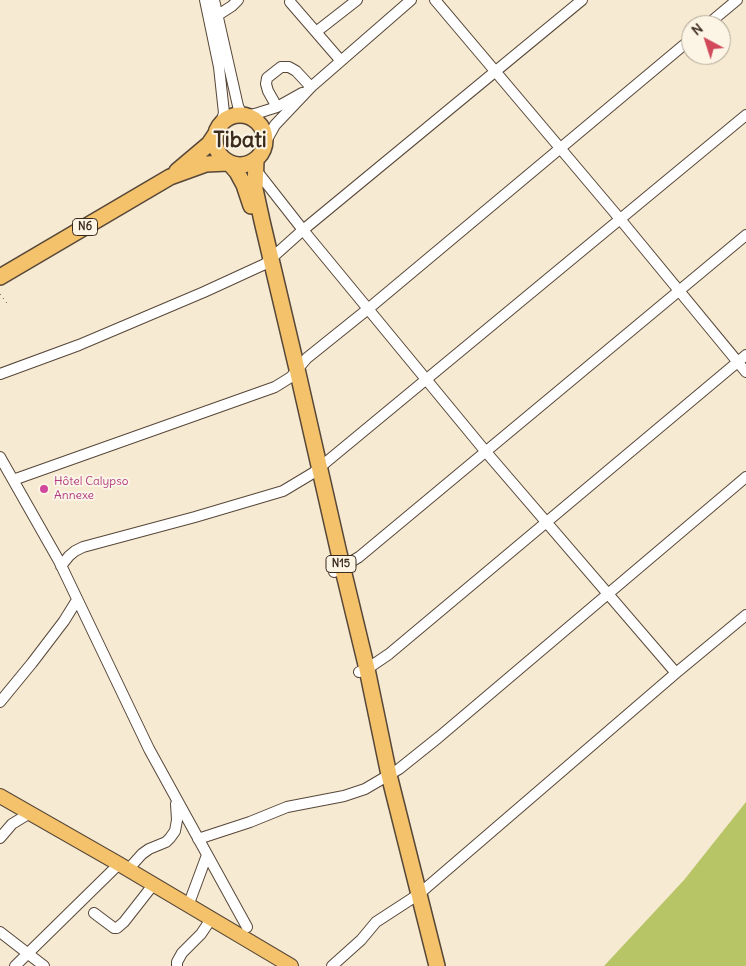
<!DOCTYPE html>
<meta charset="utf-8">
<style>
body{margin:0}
#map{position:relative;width:746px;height:966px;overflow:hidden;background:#f7ead2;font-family:Delius,sans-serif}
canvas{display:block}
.north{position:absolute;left:681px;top:15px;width:50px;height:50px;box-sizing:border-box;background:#fcf5e5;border:1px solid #afa495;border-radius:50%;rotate:320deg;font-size:14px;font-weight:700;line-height:20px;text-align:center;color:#3b2a1e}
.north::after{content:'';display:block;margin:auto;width:18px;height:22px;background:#d1495b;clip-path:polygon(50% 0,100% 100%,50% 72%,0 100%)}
</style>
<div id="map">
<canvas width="746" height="966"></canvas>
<div class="north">N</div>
</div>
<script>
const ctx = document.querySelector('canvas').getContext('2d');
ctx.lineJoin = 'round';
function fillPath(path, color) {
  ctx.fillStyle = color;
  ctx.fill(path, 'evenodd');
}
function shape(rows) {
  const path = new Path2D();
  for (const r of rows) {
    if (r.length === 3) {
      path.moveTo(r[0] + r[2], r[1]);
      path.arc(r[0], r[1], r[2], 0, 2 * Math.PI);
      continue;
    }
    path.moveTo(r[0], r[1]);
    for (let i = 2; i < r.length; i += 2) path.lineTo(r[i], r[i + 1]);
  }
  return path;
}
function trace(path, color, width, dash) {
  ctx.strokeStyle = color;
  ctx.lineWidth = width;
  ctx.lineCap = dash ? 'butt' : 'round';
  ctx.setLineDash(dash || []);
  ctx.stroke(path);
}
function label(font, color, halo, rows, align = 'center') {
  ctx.font = font + ' Delius,sans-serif';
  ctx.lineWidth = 4;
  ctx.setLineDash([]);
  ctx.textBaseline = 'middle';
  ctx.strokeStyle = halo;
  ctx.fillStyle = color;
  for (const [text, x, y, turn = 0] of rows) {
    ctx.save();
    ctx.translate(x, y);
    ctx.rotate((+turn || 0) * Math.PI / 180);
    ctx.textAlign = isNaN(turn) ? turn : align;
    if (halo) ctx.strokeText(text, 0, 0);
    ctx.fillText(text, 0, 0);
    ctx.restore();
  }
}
fillPath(shape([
 [746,802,746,966,604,966,684,880]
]), '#b7c567');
const minor = shape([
 [205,0,219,67,224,113,221,123],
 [214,0,238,106,242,115],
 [435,0,620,219,746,372],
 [290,2,341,61],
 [214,15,218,15,232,6,238,0],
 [707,25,737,0],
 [316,32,357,0],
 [277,107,268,91,266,84,267,78,281,67,289,67,296,71,311,87],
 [246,116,258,113,277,107,302,93],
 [265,143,275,125,311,87,411,0],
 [256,170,303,230,486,452,676,673],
 [0,374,79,345,204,292,265,264,303,230,582,0],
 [0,457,59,561,149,749,247,927],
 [13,480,275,387,291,377,307,358,368,309,691,39],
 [61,566,69,556,75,551,83,547,195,517,283,491,313,473,746,115],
 [334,572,359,557,746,235],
 [359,672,367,669,389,654,746,355],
 [0,702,32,663,64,621,77,600],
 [0,838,12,824,30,813],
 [198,839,250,822,287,807,344,796,365,789,399,769,439,737,746,477],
 [129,871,133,864,142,854,149,849,166,842,170,838,175,831,177,820,176,804],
 [188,906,207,855],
 [94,913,114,928,117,928,124,922,153,885],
 [0,932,44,966],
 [15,966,119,864],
 [177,966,177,962,182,953,201,934,211,919],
 [332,966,361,940,376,922,419,894,676,673,746,615]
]);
const major = shape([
 [0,796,119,864,291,966]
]);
const highway = shape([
 [240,140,25],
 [256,160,255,189,262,221,297,369,338,549,367,669,389,775,437,966],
 [231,165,237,172,244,185,251,206],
 [177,171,209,144,215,135],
 [0,277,170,177,206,164,228,163]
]);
trace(minor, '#574739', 12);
trace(major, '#574739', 16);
trace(highway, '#574739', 18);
trace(shape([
 [0,294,9,306]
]), '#574739', 1, [1, 4]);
trace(minor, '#fff', 10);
trace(major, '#f3c26a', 14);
trace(highway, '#f3c26a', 15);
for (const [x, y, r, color] of [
 [44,489,5,"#d1479c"]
]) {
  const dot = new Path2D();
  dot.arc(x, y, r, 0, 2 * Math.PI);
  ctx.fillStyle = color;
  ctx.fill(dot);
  trace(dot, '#fcf5e5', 2);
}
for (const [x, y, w] of [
 [85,227,25],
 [341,564,30]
]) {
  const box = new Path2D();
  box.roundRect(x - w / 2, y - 8.5, w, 17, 4);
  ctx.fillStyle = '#fcf5e5';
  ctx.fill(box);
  trace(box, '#3b2a1e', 1);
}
label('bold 11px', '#3b2a1e', null, [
 ["N6",85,227],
 ["N15",341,564]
]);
label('12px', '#b23c85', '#fcf5e5', [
 ["Hôtel Calypso",54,482],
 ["Annexe",54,496]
], 'left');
label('bold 22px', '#3b2a1e', '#fcf5e5', [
 ["Tibati",240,141]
]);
</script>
